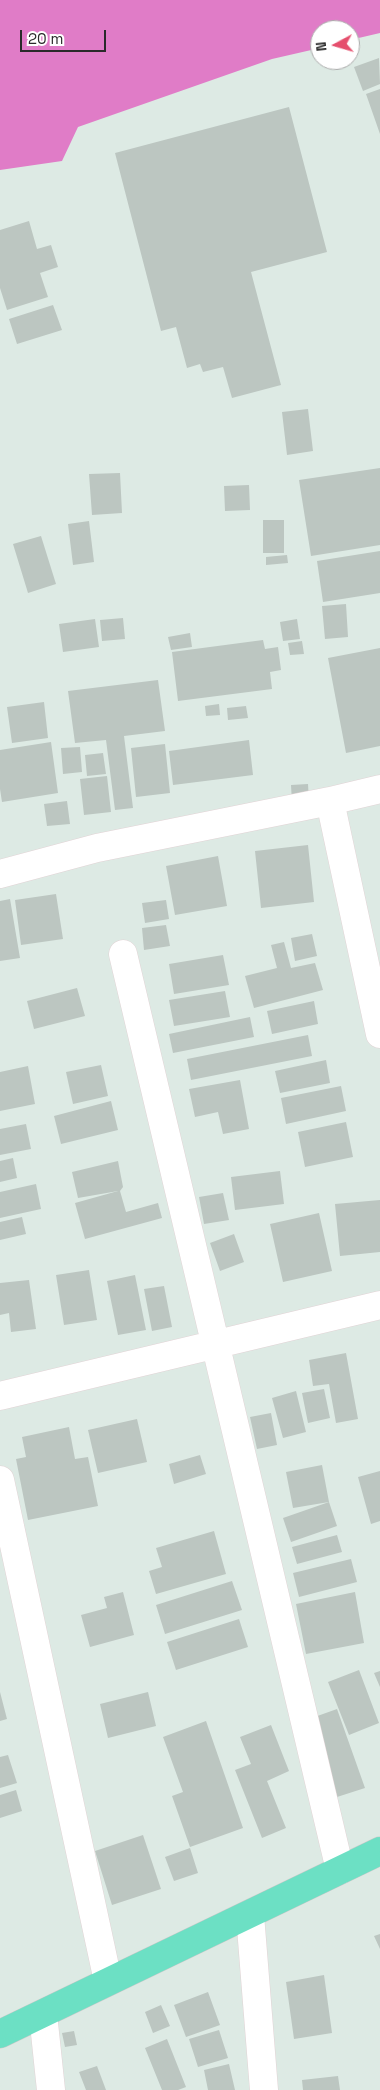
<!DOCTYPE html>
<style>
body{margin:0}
#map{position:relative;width:380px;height:2090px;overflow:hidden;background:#ddeae4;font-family:"Space Grotesk",sans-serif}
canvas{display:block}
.north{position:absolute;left:310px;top:20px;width:50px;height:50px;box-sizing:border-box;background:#fff;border:1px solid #aaa;border-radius:50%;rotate:264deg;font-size:14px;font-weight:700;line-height:20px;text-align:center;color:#2a2a2a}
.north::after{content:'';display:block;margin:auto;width:18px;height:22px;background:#e54f6d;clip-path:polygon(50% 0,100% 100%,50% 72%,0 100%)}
.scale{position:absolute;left:20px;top:30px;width:86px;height:22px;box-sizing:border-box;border:2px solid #2a2a2a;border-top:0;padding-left:6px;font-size:15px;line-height:18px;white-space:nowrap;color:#2a2a2a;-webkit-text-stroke:4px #fff;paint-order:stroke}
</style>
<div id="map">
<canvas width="380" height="2090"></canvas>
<div class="north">N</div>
<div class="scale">20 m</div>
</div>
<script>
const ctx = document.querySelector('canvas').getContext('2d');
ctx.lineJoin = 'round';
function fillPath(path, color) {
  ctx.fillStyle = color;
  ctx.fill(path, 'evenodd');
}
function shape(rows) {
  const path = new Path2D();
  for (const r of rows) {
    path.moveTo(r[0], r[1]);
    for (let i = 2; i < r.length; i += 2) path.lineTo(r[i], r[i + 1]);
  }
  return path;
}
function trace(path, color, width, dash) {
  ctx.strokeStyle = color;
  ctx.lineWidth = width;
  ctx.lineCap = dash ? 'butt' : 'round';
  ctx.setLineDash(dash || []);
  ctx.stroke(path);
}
fillPath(shape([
 [0,0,380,0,380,33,350,40,350,30,320,30,320,48,272,59,78,127,62,161,0,170]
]), '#e07cc7');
fillPath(shape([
 [379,58,380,84,363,91,354,67],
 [380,89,380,134,366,94],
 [289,107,327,252,251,272,281,385,232,398,223,367,203,372,200,364,187,368,176,327,161,331,115,153],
 [29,221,37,249,51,245,58,267,40,273,48,297,7,310,0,288,0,230],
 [53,305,62,330,17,344,9,319],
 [308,409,313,451,287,455,282,412],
 [380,468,380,545,311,556,299,480],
 [120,473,122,513,92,515,89,474],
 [249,485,250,510,225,511,224,486],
 [263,520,284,520,284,553,263,553],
 [89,521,94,562,73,565,68,524],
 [41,536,56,584,28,593,13,544],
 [380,551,380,593,323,602,317,561],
 [287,555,288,563,266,565,266,557],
 [346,604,348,637,325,639,322,606],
 [123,618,125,639,102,641,100,620],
 [95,619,99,647,63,652,59,624],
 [297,619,300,639,283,641,280,622],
 [190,633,192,647,171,650,168,637],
 [263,640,265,649,278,647,281,670,270,672,272,689,178,701,172,652],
 [302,641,304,654,290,655,288,643],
 [380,648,380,746,346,753,328,658],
 [158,680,165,731,124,736,133,808,115,810,106,740,75,743,68,691],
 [44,702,48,738,12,743,7,707],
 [219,704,220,715,206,716,205,706],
 [246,706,248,718,228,720,227,708],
 [249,740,253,775,173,785,169,751],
 [51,742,58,793,2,802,0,789,0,750],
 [165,744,170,793,136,797,131,748],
 [80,747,82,772,63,774,61,748],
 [103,753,106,774,87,776,85,755],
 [107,776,111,812,84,815,80,779],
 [308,784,309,802,292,802,291,785],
 [67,801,70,824,47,826,44,804],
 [308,845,314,902,261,908,255,851],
 [218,856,227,906,175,915,166,866],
 [56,894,63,939,21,945,15,900],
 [10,899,20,958,0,961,0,901],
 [166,900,169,919,145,923,142,903],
 [166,925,170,946,144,950,142,928],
 [312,934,317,956,295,961,291,938],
 [284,942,291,968,315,963,323,990,254,1008,245,976,277,968,271,945],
 [223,955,229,985,174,994,169,964],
 [77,988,85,1016,34,1029,27,1001],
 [225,991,230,1017,174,1026,169,1000],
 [314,1001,318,1024,272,1034,267,1011],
 [250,1017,254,1037,173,1053,169,1034],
 [308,1035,312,1056,191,1080,187,1059],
 [326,1060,330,1083,280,1093,275,1071],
 [101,1065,108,1096,73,1104,66,1072],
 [28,1066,35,1104,0,1111,0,1072],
 [240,1080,249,1129,223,1134,218,1112,195,1117,189,1089],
 [341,1086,346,1111,286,1124,281,1098],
 [111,1101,118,1130,61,1144,54,1116],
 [346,1122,353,1157,305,1167,298,1132],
 [26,1124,31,1149,0,1155,0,1129],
 [13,1158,17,1178,0,1182,0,1161],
 [118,1161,123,1187,120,1191,126,1212,158,1203,162,1218,85,1239,75,1203,118,1191,78,1198,72,1172],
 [280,1171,284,1204,235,1210,231,1177],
 [36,1184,41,1209,0,1218,0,1192],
 [223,1193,229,1220,204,1224,199,1197],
 [380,1200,380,1252,340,1256,335,1204],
 [319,1213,332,1271,283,1282,270,1224],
 [22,1217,26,1234,0,1240,0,1222],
 [234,1234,244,1262,220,1271,210,1243],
 [89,1270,97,1320,64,1325,56,1275],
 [135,1275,146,1330,118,1335,107,1281],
 [29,1280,36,1329,11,1332,9,1313,0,1315,0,1283],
 [164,1286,172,1327,152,1331,144,1289],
 [346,1353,358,1419,336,1423,329,1384,313,1386,309,1360],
 [324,1389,330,1418,308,1423,302,1393],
 [296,1391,306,1432,283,1438,272,1398],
 [271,1413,277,1445,257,1449,250,1417],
 [137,1419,147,1462,98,1473,88,1430],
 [69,1427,75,1459,88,1457,98,1506,28,1520,16,1459,26,1457,22,1437],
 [200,1455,206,1474,174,1484,169,1464],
 [322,1465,329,1502,337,1526,291,1542,283,1518,329,1502,293,1508,286,1472],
 [380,1471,380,1521,371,1524,358,1477],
 [214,1531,226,1574,156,1594,149,1571,162,1567,156,1548],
 [337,1535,342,1552,297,1564,292,1547],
 [351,1559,357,1582,299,1597,293,1573],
 [232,1581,242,1610,165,1634,156,1605],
 [123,1592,134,1635,90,1647,81,1615,107,1608,104,1597],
 [355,1592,364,1643,306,1654,296,1604],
 [239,1619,248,1647,176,1670,167,1642],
 [359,1670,379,1723,349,1735,328,1682],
 [380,1671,380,1687,374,1673],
 [0,1692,7,1719,0,1721],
 [148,1692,156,1726,108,1738,100,1704],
 [337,1709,365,1788,337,1797,309,1719],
 [206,1721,243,1828,190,1847,172,1796,183,1792,163,1737],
 [271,1725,289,1771,267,1781,286,1828,262,1838,235,1770,251,1764,240,1737],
 [8,1755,17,1783,0,1788,0,1757],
 [16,1790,22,1811,0,1818,0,1795],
 [143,1835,161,1889,112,1905,95,1851],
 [190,1848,198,1873,174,1881,165,1857],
 [380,1934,380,1949,374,1936],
 [324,1975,332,2033,294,2039,286,1982],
 [208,1992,220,2025,186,2037,174,2005],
 [161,2005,170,2026,153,2033,145,2012],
 [219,2030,228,2058,198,2067,189,2039],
 [74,2031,77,2045,65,2047,62,2033],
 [167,2039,186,2087,178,2090,162,2090,145,2048],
 [229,2064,235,2090,208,2090,204,2070],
 [97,2066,106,2090,86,2090,79,2072],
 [338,2076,340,2090,303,2090,302,2080]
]), '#bcc6c1');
const minor = shape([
 [330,801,380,1034],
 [0,874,97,848,330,801,380,789],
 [123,954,340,1870],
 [0,1396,380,1305],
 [0,1480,108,1981],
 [250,1915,264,2090],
 [43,2014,51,2090]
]);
const primary = shape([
 [0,2034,380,1851]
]);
trace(minor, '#e1d3d5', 29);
trace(primary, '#c8c8c8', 29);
trace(minor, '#fff', 28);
trace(primary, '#6ce0c4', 28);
</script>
